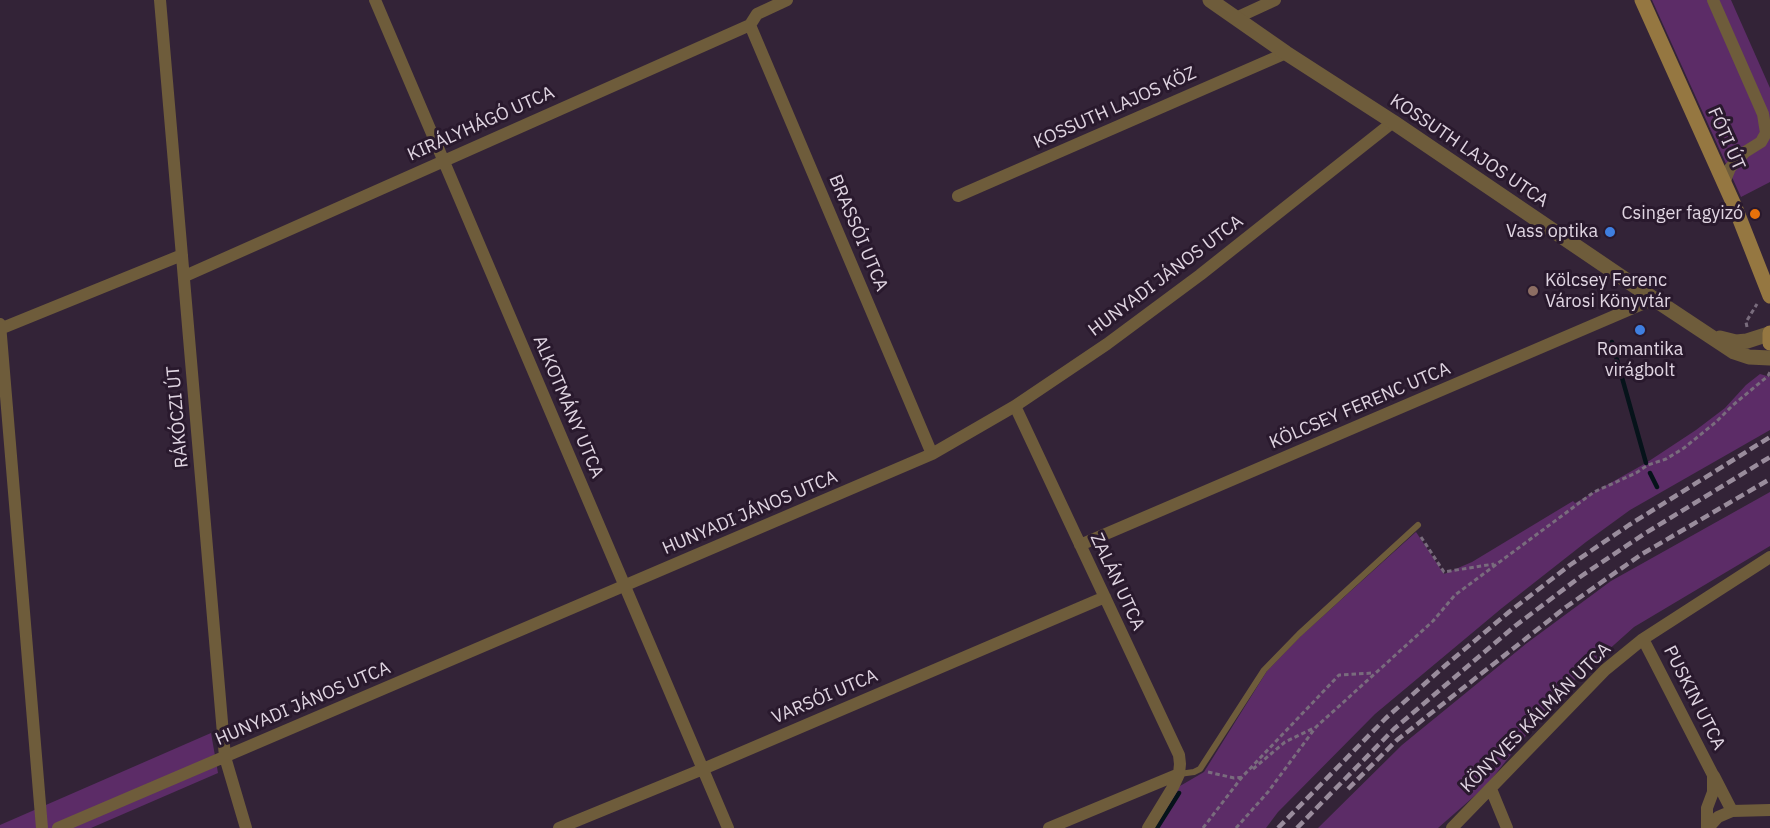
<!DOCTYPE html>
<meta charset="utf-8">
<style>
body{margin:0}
canvas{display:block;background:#332337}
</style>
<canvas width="1770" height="828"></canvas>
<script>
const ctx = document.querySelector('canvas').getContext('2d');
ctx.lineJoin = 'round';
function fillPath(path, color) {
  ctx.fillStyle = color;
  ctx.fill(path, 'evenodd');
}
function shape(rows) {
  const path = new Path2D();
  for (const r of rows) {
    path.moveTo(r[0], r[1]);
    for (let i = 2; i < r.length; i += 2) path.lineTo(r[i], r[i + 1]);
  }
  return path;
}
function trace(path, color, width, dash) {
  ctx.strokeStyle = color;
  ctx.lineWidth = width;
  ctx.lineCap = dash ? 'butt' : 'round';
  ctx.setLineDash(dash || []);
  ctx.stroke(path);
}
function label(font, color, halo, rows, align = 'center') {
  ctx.font = font + ' "IBM Plex Sans",sans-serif';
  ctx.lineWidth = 6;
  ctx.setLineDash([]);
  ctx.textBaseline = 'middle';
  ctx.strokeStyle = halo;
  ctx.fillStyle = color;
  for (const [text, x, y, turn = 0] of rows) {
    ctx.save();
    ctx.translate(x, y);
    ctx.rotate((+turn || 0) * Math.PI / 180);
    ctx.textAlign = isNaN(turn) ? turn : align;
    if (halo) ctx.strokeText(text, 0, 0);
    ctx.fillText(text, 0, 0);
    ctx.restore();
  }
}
fillPath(shape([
 [1652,0,1731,0,1770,88,1770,182,1741,197],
 [1760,374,1770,377,1770,430,1630,510,1586,542,1502,608,1375,714,1278,812,1266,828,1153,828,1180,786,1204,772,1267,671,1301,636,1416,532,1444,574,1472,562,1573,501,1575,503,1646,463,1696,430,1725,408,1746,385],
 [1770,492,1770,546,1634,627,1558,695,1487,785,1438,828,1318,828,1402,745,1527,643,1611,581],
 [211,733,218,773,91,828,0,828,0,825]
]), '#5c2c67');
trace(shape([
 [1612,342,1646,463],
 [1650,473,1657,487],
 [1157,828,1179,793]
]), '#06131a', 4.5);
trace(shape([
 [1747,327,1746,322,1757,304],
 [1421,537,1444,572,1494,564],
 [1253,769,1285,742,1314,728],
 [1208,772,1234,778,1243,777],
 [1203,828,1242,777,1339,675,1373,673],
 [1236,828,1268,792,1316,727,1433,621,1455,595,1594,492,1636,473,1648,465,1666,459,1684,448,1716,422,1733,405,1768,376,1770,372]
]), '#796c7d', 3, [4.5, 3]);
trace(shape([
 [1179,774,1194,772,1200,769,1264,670,1299,634,1418,525]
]), '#6e5c3b', 6);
trace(shape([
 [160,0,225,757,246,828],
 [375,0,728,828],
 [1713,0,1763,114,1766,133,1761,142,1745,152,1730,168,1724,183],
 [1236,18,1275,0],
 [750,25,932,454],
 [958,196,1286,53],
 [185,276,750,25,757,14,787,0],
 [0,324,42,828],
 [0,329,182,255],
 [1015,406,1179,755,1180,764,1179,774,1173,787,1148,828],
 [1080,545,1654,299],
 [1643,639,1713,775,1713,792,1707,808,1707,828],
 [1714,776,1732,811],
 [1491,789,1507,828],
 [58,828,932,454,1015,406,1107,344,1200,275,1393,122],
 [559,828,703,769,1105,597],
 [1049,828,1179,774],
 [1452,828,1605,670,1643,639,1770,557],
 [1708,828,1718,817,1732,811,1770,810]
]), '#6e5c3b', 12);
trace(shape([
 [1210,0,1286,53,1393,122,1654,299,1734,352,1749,357,1770,358],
 [1720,338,1736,342,1747,341,1769,334]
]), '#6e5c3b', 15);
trace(shape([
 [1642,0,1735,207,1770,296],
 [1770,333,1770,343]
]), '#957741', 15);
trace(shape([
 [1348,789,1397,740,1566,607,1642,554,1770,479],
 [1278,828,1386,718,1447,664,1509,612,1570,565,1629,525,1770,437],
 [1297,828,1394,729,1515,626,1580,577,1644,534,1770,457]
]), '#998c9c', 4.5, [9, 4.5]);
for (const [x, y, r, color] of [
 [1755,214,6,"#e8710a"],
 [1610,232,6,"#3f7fe0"],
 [1533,291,6,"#8d6e63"],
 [1640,330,6,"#3f7fe0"]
]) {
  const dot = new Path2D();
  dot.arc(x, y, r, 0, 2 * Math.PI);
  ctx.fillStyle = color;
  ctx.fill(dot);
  trace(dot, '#29192d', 2);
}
label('18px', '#e0d5e2', '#29192d', [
 ["KOSSUTH LAJOS KÖZ",1115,108,-24],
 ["KIRÁLYHÁGÓ UTCA",481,124,-24],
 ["FÓTI ÚT",1726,139,66],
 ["KOSSUTH LAJOS UTCA",1469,151,34],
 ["BRASSÓI UTCA",858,233,67],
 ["HUNYADI JÁNOS UTCA",1166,276,-37],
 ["KÖLCSEY FERENC UTCA",1360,406,-23],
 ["ALKOTMÁNY UTCA",568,407,67],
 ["RÁKÓCZI ÚT",178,417,-95],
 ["HUNYADI JÁNOS UTCA",750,513,-23],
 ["ZALÁN UTCA",1117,582,65],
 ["VARSÓI UTCA",825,697,-23],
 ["PUSKIN UTCA",1694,698,63],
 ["HUNYADI JÁNOS UTCA",303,704,-23],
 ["KÖNYVES KÁLMÁN UTCA",1536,718,-45]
]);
label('18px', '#e0d5e2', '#29192d', [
 ["Csinger fagyizó",1743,214],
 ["Vass optika",1598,232],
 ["Kölcsey Ferenc",1545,281,"left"],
 ["Városi Könyvtár",1545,302,"left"],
 ["Romantika",1640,350,"center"],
 ["virágbolt",1640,371,"center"]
], 'right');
</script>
